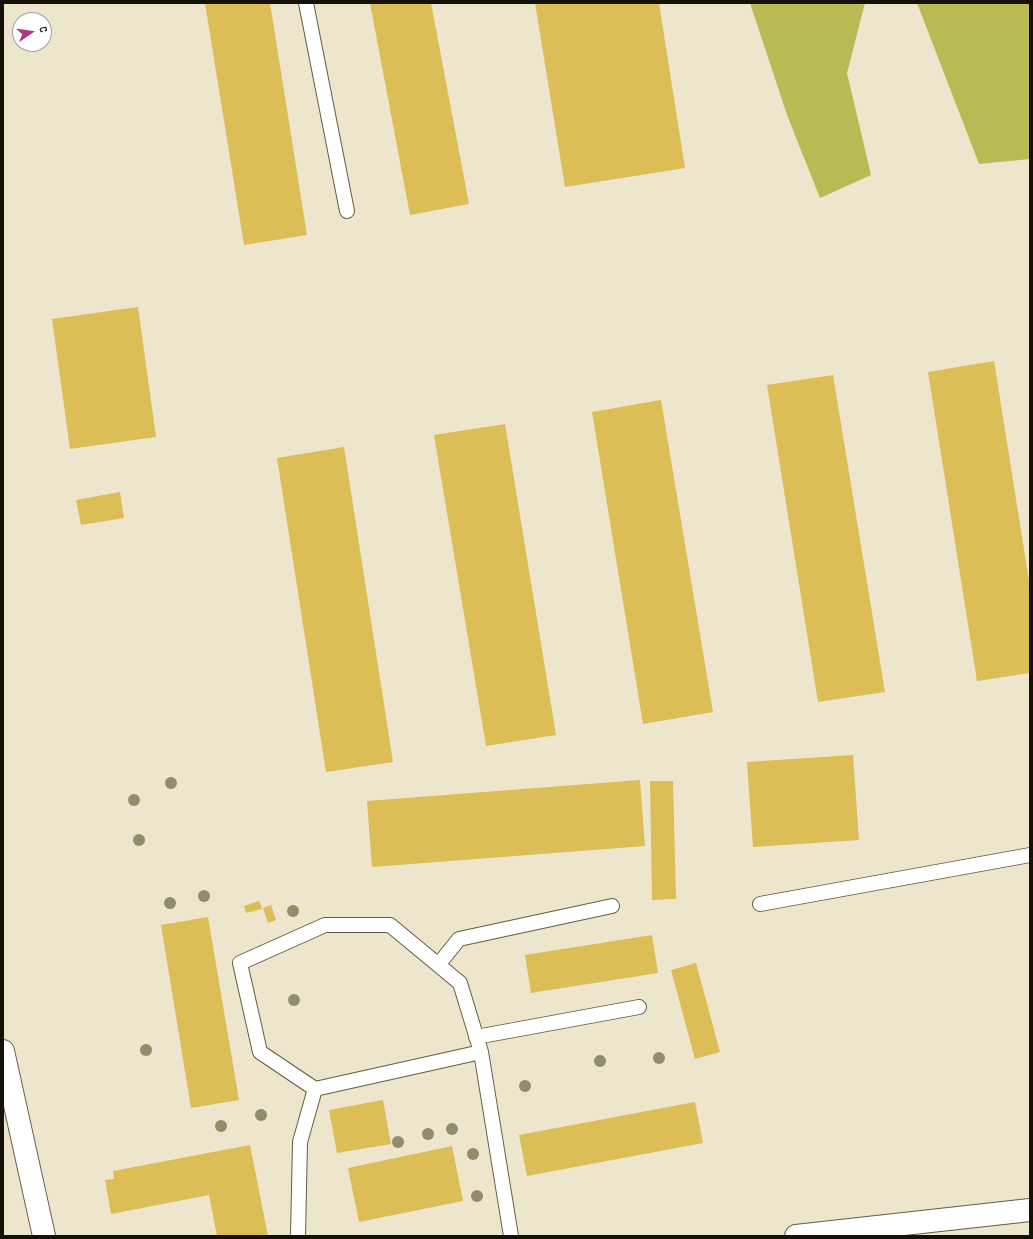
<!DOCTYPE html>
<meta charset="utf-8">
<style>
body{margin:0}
#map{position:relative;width:1033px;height:1239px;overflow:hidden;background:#eee6cc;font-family:"Sofia Sans Condensed",sans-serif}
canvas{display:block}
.frame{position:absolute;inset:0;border:4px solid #141108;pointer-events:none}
.north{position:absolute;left:12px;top:12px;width:40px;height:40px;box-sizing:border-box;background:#fff;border:1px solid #a1a09c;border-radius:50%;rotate:77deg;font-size:11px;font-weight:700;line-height:16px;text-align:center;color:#141108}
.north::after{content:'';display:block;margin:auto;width:14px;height:18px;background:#b23482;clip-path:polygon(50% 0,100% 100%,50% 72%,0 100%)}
</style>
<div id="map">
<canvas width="1033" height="1239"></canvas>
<div class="frame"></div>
<div class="north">С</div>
</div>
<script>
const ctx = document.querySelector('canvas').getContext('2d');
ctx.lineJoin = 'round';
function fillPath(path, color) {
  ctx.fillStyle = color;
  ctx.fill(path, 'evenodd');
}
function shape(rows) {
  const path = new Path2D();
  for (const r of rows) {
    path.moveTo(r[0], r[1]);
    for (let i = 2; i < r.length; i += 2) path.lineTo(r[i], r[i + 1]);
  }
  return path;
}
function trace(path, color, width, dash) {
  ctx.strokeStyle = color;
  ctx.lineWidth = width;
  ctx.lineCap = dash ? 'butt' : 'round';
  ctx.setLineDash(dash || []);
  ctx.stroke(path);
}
fillPath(shape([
 [750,3,865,3,847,73,871,175,820,198,787,115],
 [915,3,1030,3,1030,159,979,164,917,3]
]), '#b8ba53');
fillPath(shape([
 [205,3,270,3,307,235,244,245],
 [370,3,431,3,469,204,410,215],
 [535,3,659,3,685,168,565,187],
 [138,307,156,437,70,449,52,319],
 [994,361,1030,587,1030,673,977,681,928,372],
 [833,375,885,692,818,702,767,385],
 [661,400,713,712,643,724,592,412],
 [505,424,556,735,486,746,434,435],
 [344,447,393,762,326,772,277,458],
 [120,492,124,518,81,525,76,500],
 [853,755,859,840,753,847,747,762],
 [640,780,645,846,372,867,367,801],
 [650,781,673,781,676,899,652,900],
 [259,901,262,909,246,913,244,906],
 [271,905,276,920,268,923,263,908],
 [208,917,239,1100,191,1108,161,925],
 [652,935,658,973,531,993,525,955],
 [696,963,720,1052,695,1059,671,970],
 [383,1100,391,1144,337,1153,329,1110],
 [695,1102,703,1143,527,1176,519,1135],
 [250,1145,268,1236,217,1236,209,1195,111,1214,105,1180,114,1179,113,1171],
 [452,1146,463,1201,359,1222,348,1168]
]), '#dcbd56');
const service = shape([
 [306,3,347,211],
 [760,904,1030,855],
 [438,965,459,939,612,906],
 [476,1037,639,1007],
 [481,1052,315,1089,260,1052,240,963,325,925,390,925,460,983,481,1052,511,1236],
 [298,1236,300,1142,315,1089]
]);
const minor = shape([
 [3,1051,44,1236],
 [796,1236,1030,1210]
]);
trace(service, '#635c45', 16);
trace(minor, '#635c45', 24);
trace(service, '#fff', 14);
trace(minor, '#fff', 22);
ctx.fillStyle = '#908d6a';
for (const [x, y] of [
 [171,783],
 [134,800],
 [139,840],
 [204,896],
 [170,903],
 [293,911],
 [294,1000],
 [146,1050],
 [659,1058],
 [600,1061],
 [525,1086],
 [261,1115],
 [221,1126],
 [452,1129],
 [428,1134],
 [398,1142],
 [473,1154],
 [477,1196]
]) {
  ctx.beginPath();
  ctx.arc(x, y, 6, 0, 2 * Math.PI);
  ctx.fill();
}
</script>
